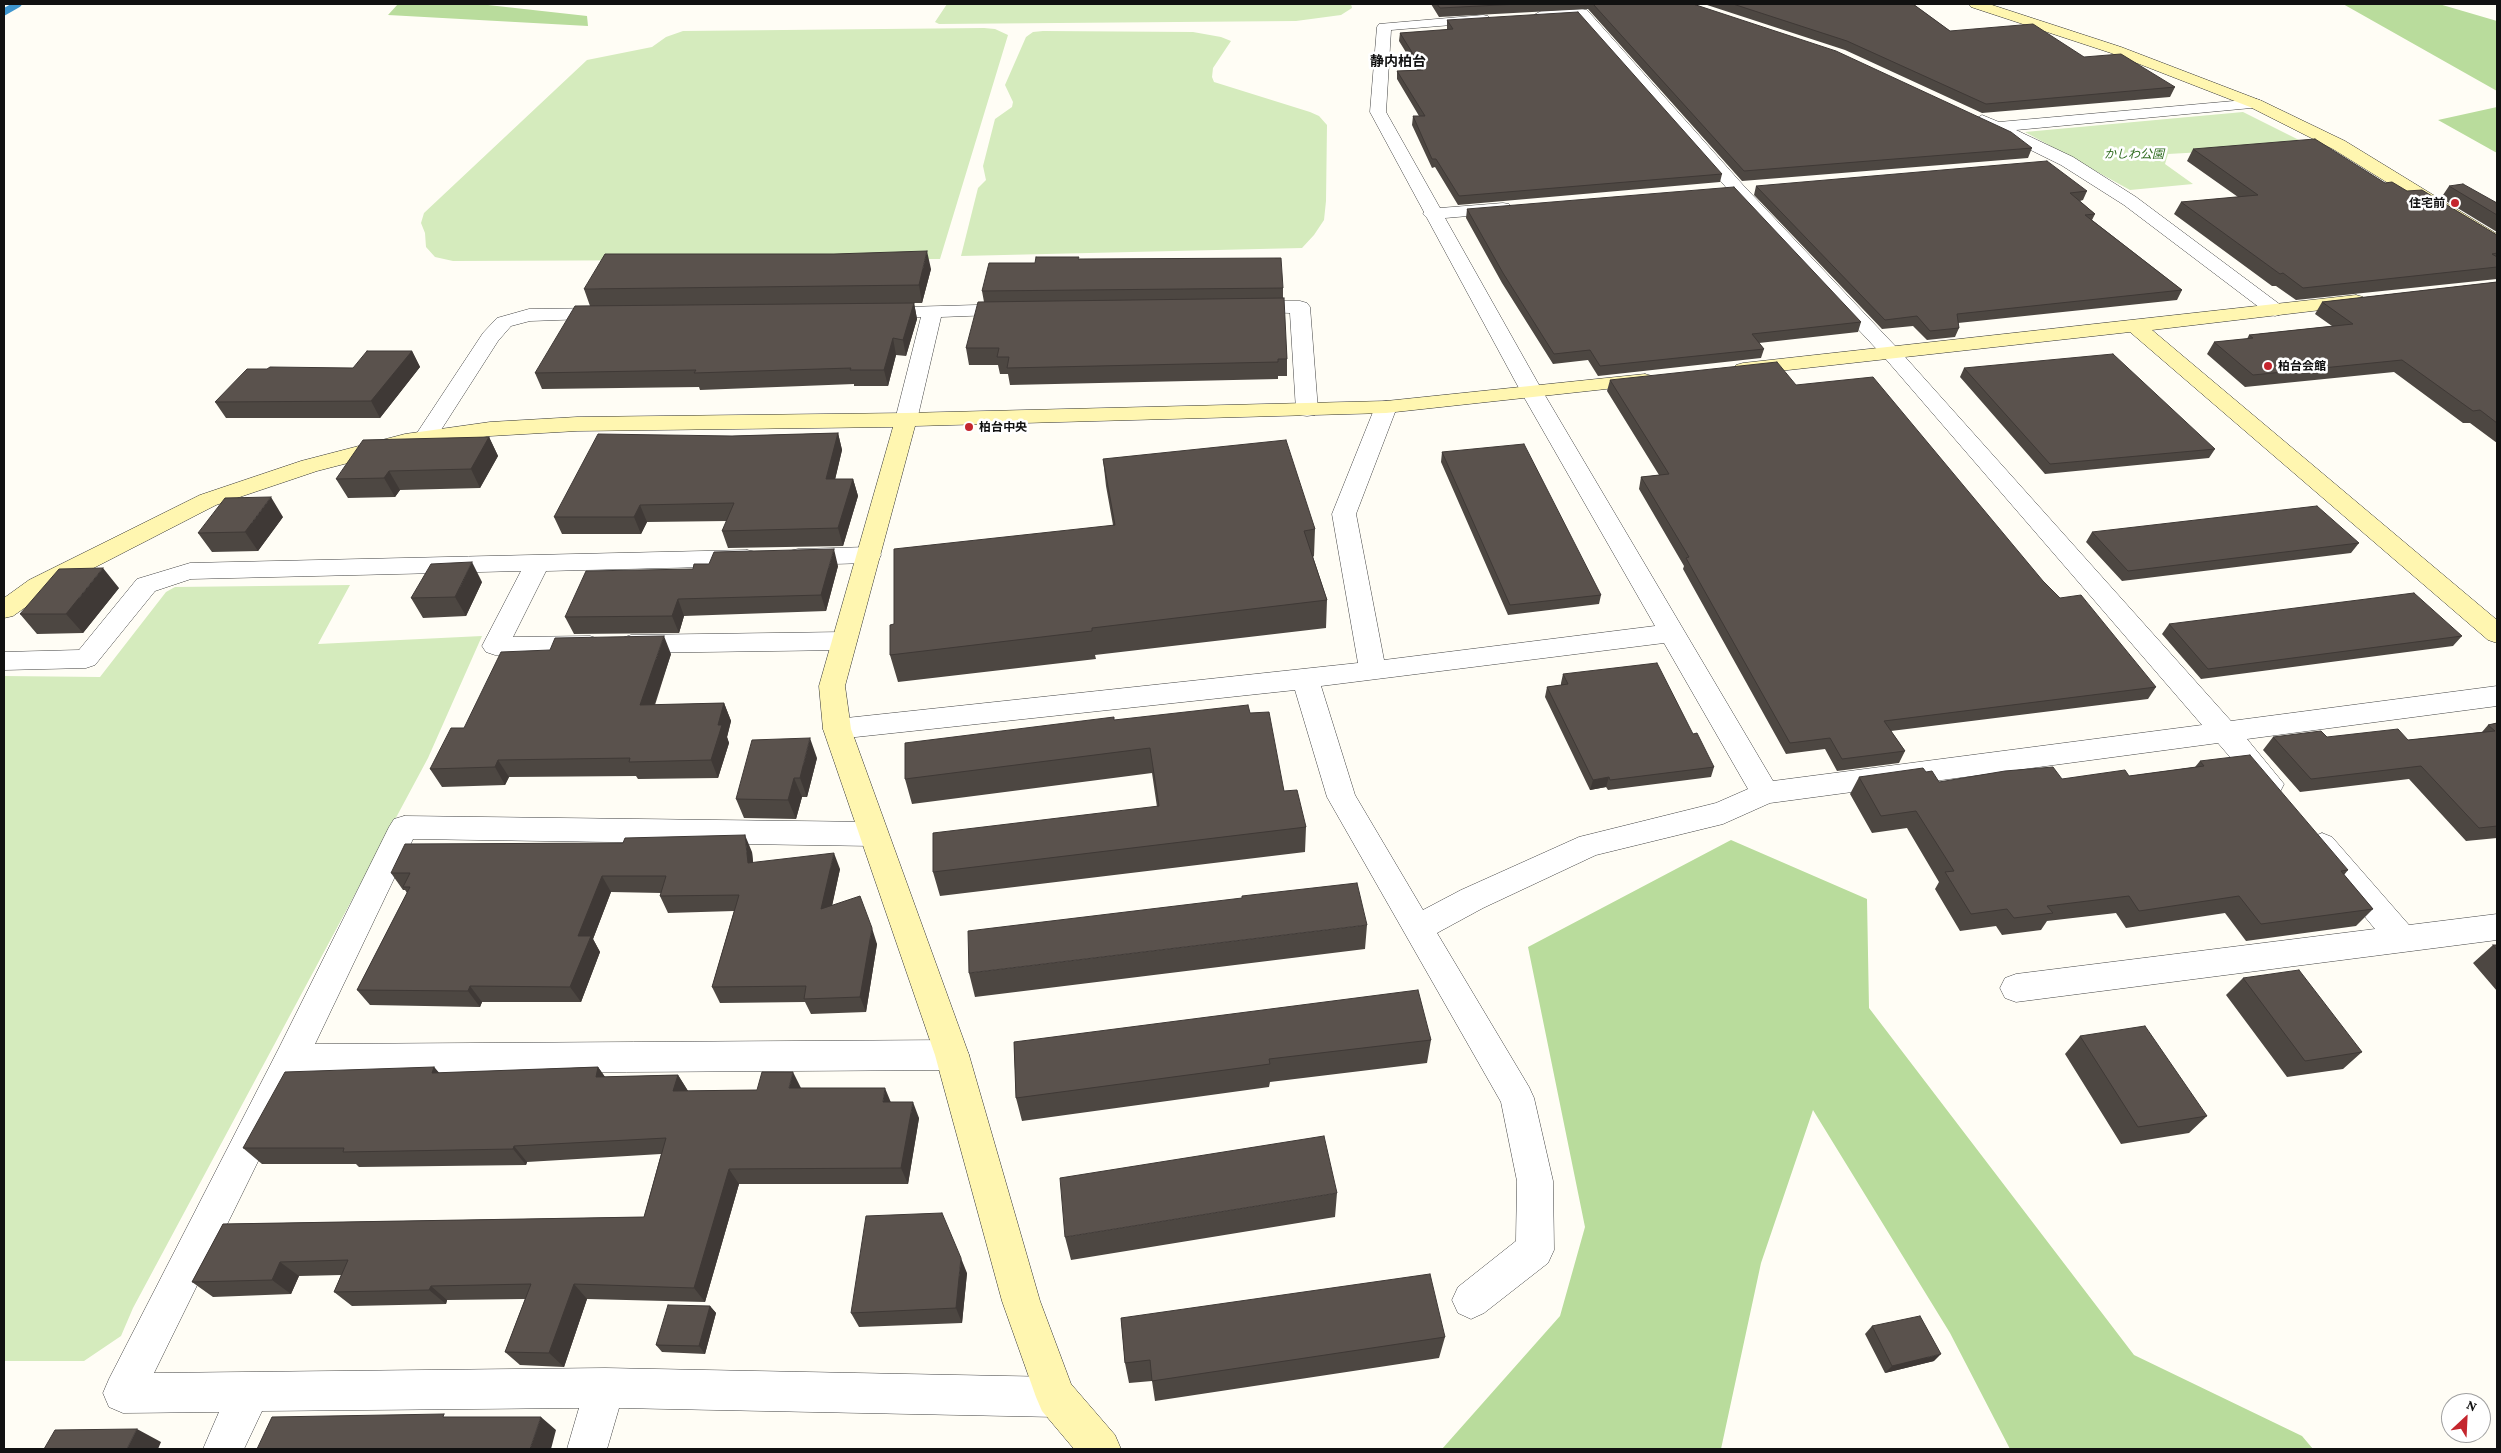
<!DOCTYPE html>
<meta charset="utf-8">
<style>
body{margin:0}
#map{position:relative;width:2501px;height:1453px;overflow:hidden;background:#fffdf5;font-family:"Crimson Pro",serif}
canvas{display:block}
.frame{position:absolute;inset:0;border:5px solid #111;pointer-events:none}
.north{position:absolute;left:2441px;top:1393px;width:50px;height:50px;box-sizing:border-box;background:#fff;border:1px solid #a0a0a0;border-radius:50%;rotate:25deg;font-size:14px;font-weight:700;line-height:20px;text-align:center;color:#111}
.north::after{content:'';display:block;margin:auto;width:18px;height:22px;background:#c4262e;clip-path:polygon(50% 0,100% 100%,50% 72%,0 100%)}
</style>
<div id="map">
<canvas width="2501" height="1453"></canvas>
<div class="frame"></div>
<div class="north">N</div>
</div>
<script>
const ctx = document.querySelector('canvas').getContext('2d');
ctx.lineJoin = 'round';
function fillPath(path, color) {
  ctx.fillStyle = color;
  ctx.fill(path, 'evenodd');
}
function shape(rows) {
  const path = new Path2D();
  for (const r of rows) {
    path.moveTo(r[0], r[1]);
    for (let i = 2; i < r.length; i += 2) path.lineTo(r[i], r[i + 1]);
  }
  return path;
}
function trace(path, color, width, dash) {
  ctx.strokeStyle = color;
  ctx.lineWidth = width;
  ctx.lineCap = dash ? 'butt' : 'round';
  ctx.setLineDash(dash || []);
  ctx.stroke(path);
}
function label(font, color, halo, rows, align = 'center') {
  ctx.font = font + ' "Crimson Pro","Noto Sans JP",serif';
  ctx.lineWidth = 5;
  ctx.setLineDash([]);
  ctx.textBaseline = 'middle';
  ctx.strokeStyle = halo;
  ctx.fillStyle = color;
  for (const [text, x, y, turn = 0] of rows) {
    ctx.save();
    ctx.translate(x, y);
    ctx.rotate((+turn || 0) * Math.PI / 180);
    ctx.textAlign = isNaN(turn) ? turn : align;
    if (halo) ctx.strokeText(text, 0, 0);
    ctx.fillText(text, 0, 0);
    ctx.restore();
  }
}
fillPath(shape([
 [947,4,1351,4,1352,8,1341,15,1296,21,939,24,935,22],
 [984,28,995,29,1008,35,940,259,453,261,435,257,426,247,425,233,421,223,424,213,587,60,652,47,666,37,683,31],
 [1043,31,1193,32,1221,37,1231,41,1213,68,1212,77,1214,82,1310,112,1319,116,1327,125,1326,201,1324,220,1314,235,1302,248,961,256,978,188,986,180,983,166,995,119,1012,107,1013,102,1005,85,1026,37,1033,32],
 [2243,112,2311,146,2168,154,2165,164,2193,184,2130,190,2025,132],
 [350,585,318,644,482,636,428,758,133,1308,121,1336,84,1361,4,1361,4,676,100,677,166,592,175,587]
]), '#d5ebbd');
fillPath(shape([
 [398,4,479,4,587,16,588,26,388,15],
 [2343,4,2439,4,2497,21,2497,91],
 [2497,107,2497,153,2438,120],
 [1731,840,1867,899,1869,1008,2134,1355,2302,1436,2313,1449,2010,1449,1950,1333,1813,1110,1761,1263,1721,1449,1442,1449,1560,1316,1585,1227,1528,947]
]), '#b9dc9c');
trace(shape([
 [4,12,18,4]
]), '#3f96cf', 7);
const street = shape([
 [1582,9,1587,10,1743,185,1898,349,2231,721,2497,686,2497,706,2247,739,2284,784,2280,792,2270,795,2260,792,2218,743,1770,803,1723,824,1596,855,1483,908,1437,933,1529,1087,1534,1098,1553,1181,1554,1250,1548,1263,1484,1313,1471,1319,1458,1313,1452,1300,1458,1287,1516,1241,1517,1181,1501,1102,1327,797,1295,690,837,739,827,736,823,729,827,722,837,719,1358,663,1332,514,1375,407,1378,402,1386,401,1394,402,1397,407,1356,514,1384,660,1655,626,1521,392,1427,218,1423,214,1424,212,1370,112,1377,27,1379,24,1483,15,1488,16,1490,19,1488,22,1391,30,1386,112,1440,208,1503,203,1509,204,1512,208,1509,212,1503,213,1445,218,1543,392,1773,781,2202,725,1884,357,1731,193,1578,17,1541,19,1534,15,1541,11,1582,9],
 [1664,643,1748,789,1716,803,1579,837,1461,890,1423,910,1355,795,1321,686,1664,643],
 [2256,99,2262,101,2264,104,2262,107,2016,130,2073,157,2136,197,2282,306,2285,310,2282,314,2275,316,2268,314,2124,205,2061,165,1976,123,1974,120,1982,115,1999,122,2256,99],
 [1248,301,1300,301,1307,303,1310,307,1318,410,1315,415,1307,416,1299,415,1296,410,1290,313,1241,311,1238,307,1241,303,1248,301],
 [1012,304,1019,306,1022,310,1019,314,941,317,917,420,914,425,906,427,898,425,895,420,921,317,878,318,871,316,868,312,871,308,1012,304],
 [607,308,614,310,617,314,614,318,530,321,511,326,498,341,432,444,424,446,416,444,413,439,483,333,497,318,529,309,607,308],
 [869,547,878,549,881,555,878,561,869,563,798,565,789,563,786,557,789,551,798,549,869,547],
 [747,550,756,552,759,558,756,564,747,566,546,571,513,637,590,636,599,639,603,645,599,651,590,654,495,655,486,652,482,646,521,571,191,579,155,591,95,665,86,668,4,670,4,652,79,650,137,579,190,563,747,550],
 [844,632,853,635,857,641,853,647,844,650,631,653,622,650,618,644,622,638,631,635,844,632],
 [404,816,873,822,883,826,888,834,883,842,873,846,413,839,315,1044,952,1040,964,1044,969,1055,964,1066,952,1070,301,1074,154,1373,605,1368,1056,1377,1070,1383,1076,1397,1070,1411,1056,1417,619,1408,607,1449,567,1449,579,1408,262,1411,244,1449,203,1449,219,1412,123,1413,109,1407,103,1393,109,1379,279,1048,389,827,394,819,404,816],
 [2322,833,2332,837,2409,925,2497,914,2497,940,2016,1002,2005,998,2000,988,2005,978,2016,974,2375,929,2312,853,2307,845,2312,837,2322,833]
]);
const secondary = shape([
 [1969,4,1989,4,2121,47,2262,101,2345,141,2497,234,2497,247,2490,246,2333,149,2250,107,2111,53,1971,7,1969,4],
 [2356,295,2363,297,2366,301,2363,305,2152,330,2497,620,2497,643,2488,640,2130,332,1743,375,1736,373,1733,369,1736,365,1743,363,2356,295],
 [1645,374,1652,376,1656,380,1652,384,1386,413,915,426,845,686,851,729,969,1055,1040,1301,1071,1384,1115,1435,1121,1449,1074,1449,1042,1411,1036,1397,1002,1301,935,1055,823,729,819,686,893,427,577,431,490,436,406,448,317,471,216,505,47,592,13,616,4,618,4,598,29,580,200,495,301,461,405,434,490,422,577,417,906,413,1386,401,1645,374]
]);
trace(street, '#444', 1);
trace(secondary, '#333', 1);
fillPath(street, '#fff');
fillPath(secondary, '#fff6b0');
fillPath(shape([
 [1431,4,1693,4,2032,148,2028,158,1742,181,1588,9,1439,17],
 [1704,4,1913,4,1950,31,2084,57,2175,87,2170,97,1982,113,1845,50],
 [1447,20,1722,174,1720,182,1458,205,1435,167,1432,168,1412,125,1413,116,1419,116,1397,79,1397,71,1417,70,1399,41,1400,33,1447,30],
 [2193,149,2385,183,2407,191,2497,235,2497,279,2296,300,2276,286,2272,286,2174,214,2181,202,2238,197,2187,161],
 [1756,186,2087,191,2083,200,2080,201,2095,214,2092,220,2182,290,2177,300,1958,323,1959,328,1955,337,1927,340,1913,326,1882,329,1754,195],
 [2449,186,2497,203,2497,232,2441,198],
 [1467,209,1861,322,1858,332,1759,343,1764,349,1761,358,1598,376,1588,360,1553,364,1502,283,1466,218],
 [1079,259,1283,288,1283,298,1287,359,1287,376,1278,376,1278,379,1010,385,1008,374,1000,374,998,365,969,365,966,348,984,302,982,291,1035,263],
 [931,269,922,303,914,303,917,319,906,356,896,355,888,386,854,386,854,384,700,390,699,387,542,389,535,373,590,306,584,289],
 [2497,282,2497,443,2470,423,2463,423,2394,372,2245,387,2207,354,2214,342,2247,339,2249,335,2332,326,2315,314,2322,302],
 [412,351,420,367,380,418,226,418,215,402,267,369,353,368],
 [1964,368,2215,449,2209,458,2045,474,1960,377],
 [1610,380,1796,385,2043,581,2060,598,2156,687,2148,699,1891,731,1905,751,1899,763,1837,771,1825,749,1786,754,1683,569,1684,566,1639,489,1641,477,1659,475,1607,391],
 [838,433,842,450,835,479,853,479,858,496,843,546,728,548,722,531,727,521,647,522,641,534,562,534,554,517,732,436],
 [489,437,498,456,480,488,400,490,395,497,348,498,336,479],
 [1442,452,1601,595,1599,604,1508,615,1441,462],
 [1103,459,1315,529,1314,556,1313,557,1327,600,1326,628,1095,655,1096,659,898,682,890,655,894,624,1113,525,1106,486],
 [283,517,258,551,212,552,198,533],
 [2092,532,2359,543,2351,553,2122,581,2086,542],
 [838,566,826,611,684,616,679,633,574,634,565,617],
 [482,582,466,616,423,618,411,598],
 [119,588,83,633,37,634,20,614],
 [2169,624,2462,636,2453,646,2201,679,2162,634],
 [671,654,655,705,724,703,731,721,727,737,729,743,718,778,638,779,636,776,509,777,505,785,442,787,430,769,464,728],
 [1563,674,1693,734,1714,767,1711,777,1608,790,1606,787,1590,790,1545,697,1547,687,1561,685,1561,683],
 [1250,713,1284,791,1306,827,1305,852,940,896,933,872,1157,807,1152,773,912,804,905,779,1114,720],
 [2497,723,2497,838,2466,841,2409,779,2300,792,2263,750,2273,737,2408,740,2482,732,2488,725],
 [817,758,807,797,802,797,796,819,744,818,736,799],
 [2200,761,2348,870,2344,875,2373,909,2356,926,2246,941,2225,913,2126,928,2116,913,2047,921,2041,930,2002,935,1996,926,1960,931,1935,889,1939,882,1907,828,1872,833,1850,794,1859,777,1926,772,1939,782,2062,779,2129,776,2195,767],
 [752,852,753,863,840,869,832,905,877,944,866,1012,811,1014,805,1002,720,1003,712,987,734,911,668,913,660,896,661,893,611,892,593,939,600,952,581,1002,482,1002,480,1007,370,1005,357,990,407,893,405,890,403,890,391,873],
 [1367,925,1365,949,975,997,969,973],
 [2493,945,2497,945,2497,991,2473,963],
 [2243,978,2362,1052,2343,1069,2287,1077,2226,995],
 [2080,1036,2207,1116,2189,1133,2121,1144,2065,1054],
 [1431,1040,1427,1063,1270,1082,1269,1087,1022,1121,1016,1098,1014,1042],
 [434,1067,439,1073,598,1067,605,1077,678,1075,688,1091,757,1090,801,1088,891,1102,919,1118,908,1184,739,1184,705,1302,587,1299,564,1367,520,1365,505,1352,525,1299,447,1300,446,1304,352,1306,334,1292,341,1275,299,1276,291,1294,213,1297,192,1282,223,1224,644,1217,661,1154,527,1162,526,1165,359,1167,356,1164,262,1164,243,1148],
 [1337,1193,1335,1217,1071,1260,1065,1237],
 [967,1273,962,1323,859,1327,851,1313],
 [710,1306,716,1313,705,1354,662,1352,656,1345],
 [1121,1318,1445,1337,1439,1358,1155,1401,1152,1381,1129,1383,1125,1363],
 [1872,1326,1934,1361,1885,1373,1865,1334]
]), '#4d4742');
fillPath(shape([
 [927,251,931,269,922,303,919,285],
 [914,303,917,319,906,356,903,340],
 [893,338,896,355,888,386,884,370],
 [412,351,420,367,380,418,371,401],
 [838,433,842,450,831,497,826,479],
 [489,437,498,456,480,488,471,469],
 [389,471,400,490,395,497,384,478],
 [853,479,858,496,843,546,838,528],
 [271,497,283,517,258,551,245,532],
 [640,505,647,522,641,534,634,517],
 [834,549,838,566,826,611,821,595],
 [472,562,482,582,466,616,455,597],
 [103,568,119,588,83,633,66,614],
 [678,599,684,616,679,633,672,616],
 [664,636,671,654,648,723,640,705],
 [724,703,731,721,727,737,729,743,718,778,711,760,718,725],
 [810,738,817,758,807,797,800,778],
 [498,760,509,777,505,785,495,767],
 [1609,777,1606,787,1590,790,1593,780],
 [794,778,802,797,796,819,788,800],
 [745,835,752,852,755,880,748,863],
 [834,853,840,869,828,925,821,909],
 [602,876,611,892,593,939,600,952,581,1002,570,987,578,936],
 [872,928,877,944,866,1012,860,997],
 [470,986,482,1002,480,1007,468,991],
 [434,1067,449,1084,432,1073],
 [598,1067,610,1084,596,1077],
 [793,1072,801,1088,789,1088],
 [678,1075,688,1091,673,1091],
 [885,1088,892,1105,883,1102],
 [913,1102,919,1118,908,1184,901,1168],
 [514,1146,527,1162,526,1165,513,1149],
 [729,1169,739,1184,705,1302,694,1288],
 [961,1258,967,1273,962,1323,956,1308],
 [280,1262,299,1276,291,1294,272,1280],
 [574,1284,587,1299,564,1367,549,1353],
 [431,1286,447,1300,446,1304,429,1290],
 [710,1306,716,1313,705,1354,699,1346],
 [1941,1354,1934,1361,1885,1373,1892,1366],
 [541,1417,556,1430,551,1449,530,1449],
 [137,1429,161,1442,158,1449,127,1449]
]), '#3f3936');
const building = shape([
 [1437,4,1519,4,1440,8,1437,4],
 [1593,4,1693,4,1836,51,2011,132,2032,148,1744,171,1593,4],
 [1733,4,1913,4,1950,31,2033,24,2084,57,2121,54,2175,87,1986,104,1847,41,1733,4],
 [1578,12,1722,174,1459,196,1436,159,1432,159,1413,116,1425,116,1397,71,1423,70,1400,33,1453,29,1447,20,1578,12],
 [2315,139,2385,183,2392,182,2407,191,2422,190,2497,235,2497,253,2492,254,2497,257,2497,267,2303,288,2283,273,2280,274,2181,202,2258,195,2193,149,2315,139],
 [2047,161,2087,191,2070,193,2095,214,2085,215,2182,290,1957,314,1959,328,1930,331,1917,316,1885,320,1756,186,2047,161],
 [2463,184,2497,203,2497,215,2449,186,2463,184],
 [1734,187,1861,322,1752,334,1764,349,1600,366,1590,350,1554,354,1503,273,1467,209,1734,187],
 [927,251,919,285,584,289,605,254,834,254,927,251],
 [1036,257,1079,257,1078,259,1281,258,1283,288,982,291,989,263,1035,263,1036,257],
 [2497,282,2497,423,2480,410,2473,411,2402,360,2253,375,2214,342,2253,338,2249,335,2353,324,2322,302,2497,282],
 [1284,298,1287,359,1278,359,1278,362,1007,368,1009,357,997,357,999,348,966,348,978,302,1284,298],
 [914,303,903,340,893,338,884,370,850,370,851,368,694,373,696,370,535,373,575,306,914,303],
 [367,351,412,351,371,401,215,402,247,369,267,369,270,367,353,368,367,351],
 [2113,354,2215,449,2050,464,1964,368,2113,354],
 [1777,362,1796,385,1873,377,2043,581,2060,598,2081,595,2156,687,1884,721,1905,751,1842,759,1830,738,1790,743,1686,558,1689,557,1641,477,1669,474,1610,380,1777,362],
 [838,433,826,479,853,479,838,528,722,531,734,503,640,505,634,517,554,517,598,434,732,436,838,433],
 [489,437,471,469,389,471,384,478,336,479,363,440,489,437],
 [1286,440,1315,529,1304,531,1327,600,1092,628,1092,631,890,655,890,625,894,624,894,549,1115,525,1103,459,1286,440],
 [1524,444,1601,595,1510,605,1442,452,1524,444],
 [271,497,245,532,198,533,225,498,271,497],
 [2317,506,2359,543,2128,571,2092,532,2317,506],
 [834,549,821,595,678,599,672,616,565,617,586,571,693,569,694,564,709,564,714,552,834,549],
 [472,562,455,597,411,598,431,564,472,562],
 [103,568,66,614,20,614,59,569,103,568],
 [2414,593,2462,636,2208,669,2169,624,2414,593],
 [664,636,640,705,724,703,718,725,722,725,711,760,629,762,630,758,498,760,495,767,430,769,451,728,464,728,501,652,550,650,555,638,664,636],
 [1657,663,1693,734,1697,733,1714,767,1610,780,1609,777,1593,780,1547,687,1568,684,1563,674,1657,663],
 [1248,705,1250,713,1269,712,1284,791,1297,790,1306,827,933,872,933,833,1159,806,1150,748,905,779,905,743,1114,717,1114,720,1248,705],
 [2497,723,2497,826,2479,828,2421,766,2311,779,2273,737,2321,731,2327,737,2398,729,2408,740,2495,731,2488,725,2497,723],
 [810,738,800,778,794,778,788,800,736,799,752,740,810,738],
 [2250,755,2348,870,2341,871,2373,909,2261,924,2239,896,2139,911,2129,896,2047,906,2053,913,2014,918,2007,909,1971,914,1945,872,1954,871,1916,811,1881,816,1859,777,1923,768,1926,772,1932,771,1939,782,2005,771,2053,767,2062,779,2125,770,2129,776,2204,766,2200,761,2250,755],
 [745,835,748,863,834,853,821,909,860,896,872,928,860,997,804,999,806,986,712,987,739,895,660,896,666,876,602,876,578,936,591,936,570,987,470,986,468,991,357,990,410,887,403,887,410,873,391,873,405,844,623,843,625,838,745,835],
 [1357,883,1367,925,969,973,968,931,1242,898,1242,896,1357,883],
 [2493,945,2497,945,2497,950,2493,945],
 [2299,970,2362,1052,2305,1061,2243,978,2299,970],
 [1418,990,1431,1040,1269,1059,1270,1064,1016,1098,1014,1042,1418,990],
 [2145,1026,2207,1116,2138,1127,2080,1036,2145,1026],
 [434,1067,432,1073,598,1067,596,1077,678,1075,673,1091,757,1090,762,1072,793,1072,789,1088,885,1088,883,1102,913,1102,901,1168,729,1169,694,1288,574,1284,549,1353,505,1352,531,1284,431,1286,429,1290,334,1292,348,1260,280,1262,272,1280,192,1282,223,1224,644,1217,666,1138,514,1146,513,1149,343,1152,344,1148,243,1148,285,1072,434,1067],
 [1324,1136,1337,1193,1065,1237,1060,1178,1324,1136],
 [942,1213,961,1258,956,1308,851,1313,866,1216,942,1213],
 [1430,1274,1445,1337,1152,1381,1150,1360,1125,1363,1121,1318,1430,1274],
 [668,1305,710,1306,699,1346,656,1345,668,1305],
 [1920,1316,1941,1354,1892,1366,1872,1326,1920,1316],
 [444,1414,443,1417,541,1417,530,1449,257,1449,272,1417,444,1414],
 [137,1429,127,1449,44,1449,55,1430,137,1429]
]);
fillPath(building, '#5a524d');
trace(building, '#3f3936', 1);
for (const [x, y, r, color] of [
 [2455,203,5,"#c4262e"],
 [2268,366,5,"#c4262e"],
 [969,427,5,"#c4262e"]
]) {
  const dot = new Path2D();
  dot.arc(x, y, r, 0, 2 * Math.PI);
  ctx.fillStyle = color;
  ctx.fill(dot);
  trace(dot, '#fff', 2);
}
label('italic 12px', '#2f6b1f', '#fff', [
 ["かしわ公園",2134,154]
]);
label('bold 12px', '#111', '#fff', [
 ["住宅前",2445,203,"right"],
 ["柏台会館",2278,366],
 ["柏台中央",979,427]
], 'left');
label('bold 14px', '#111', '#fff', [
 ["静内柏台",1398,62]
]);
</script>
